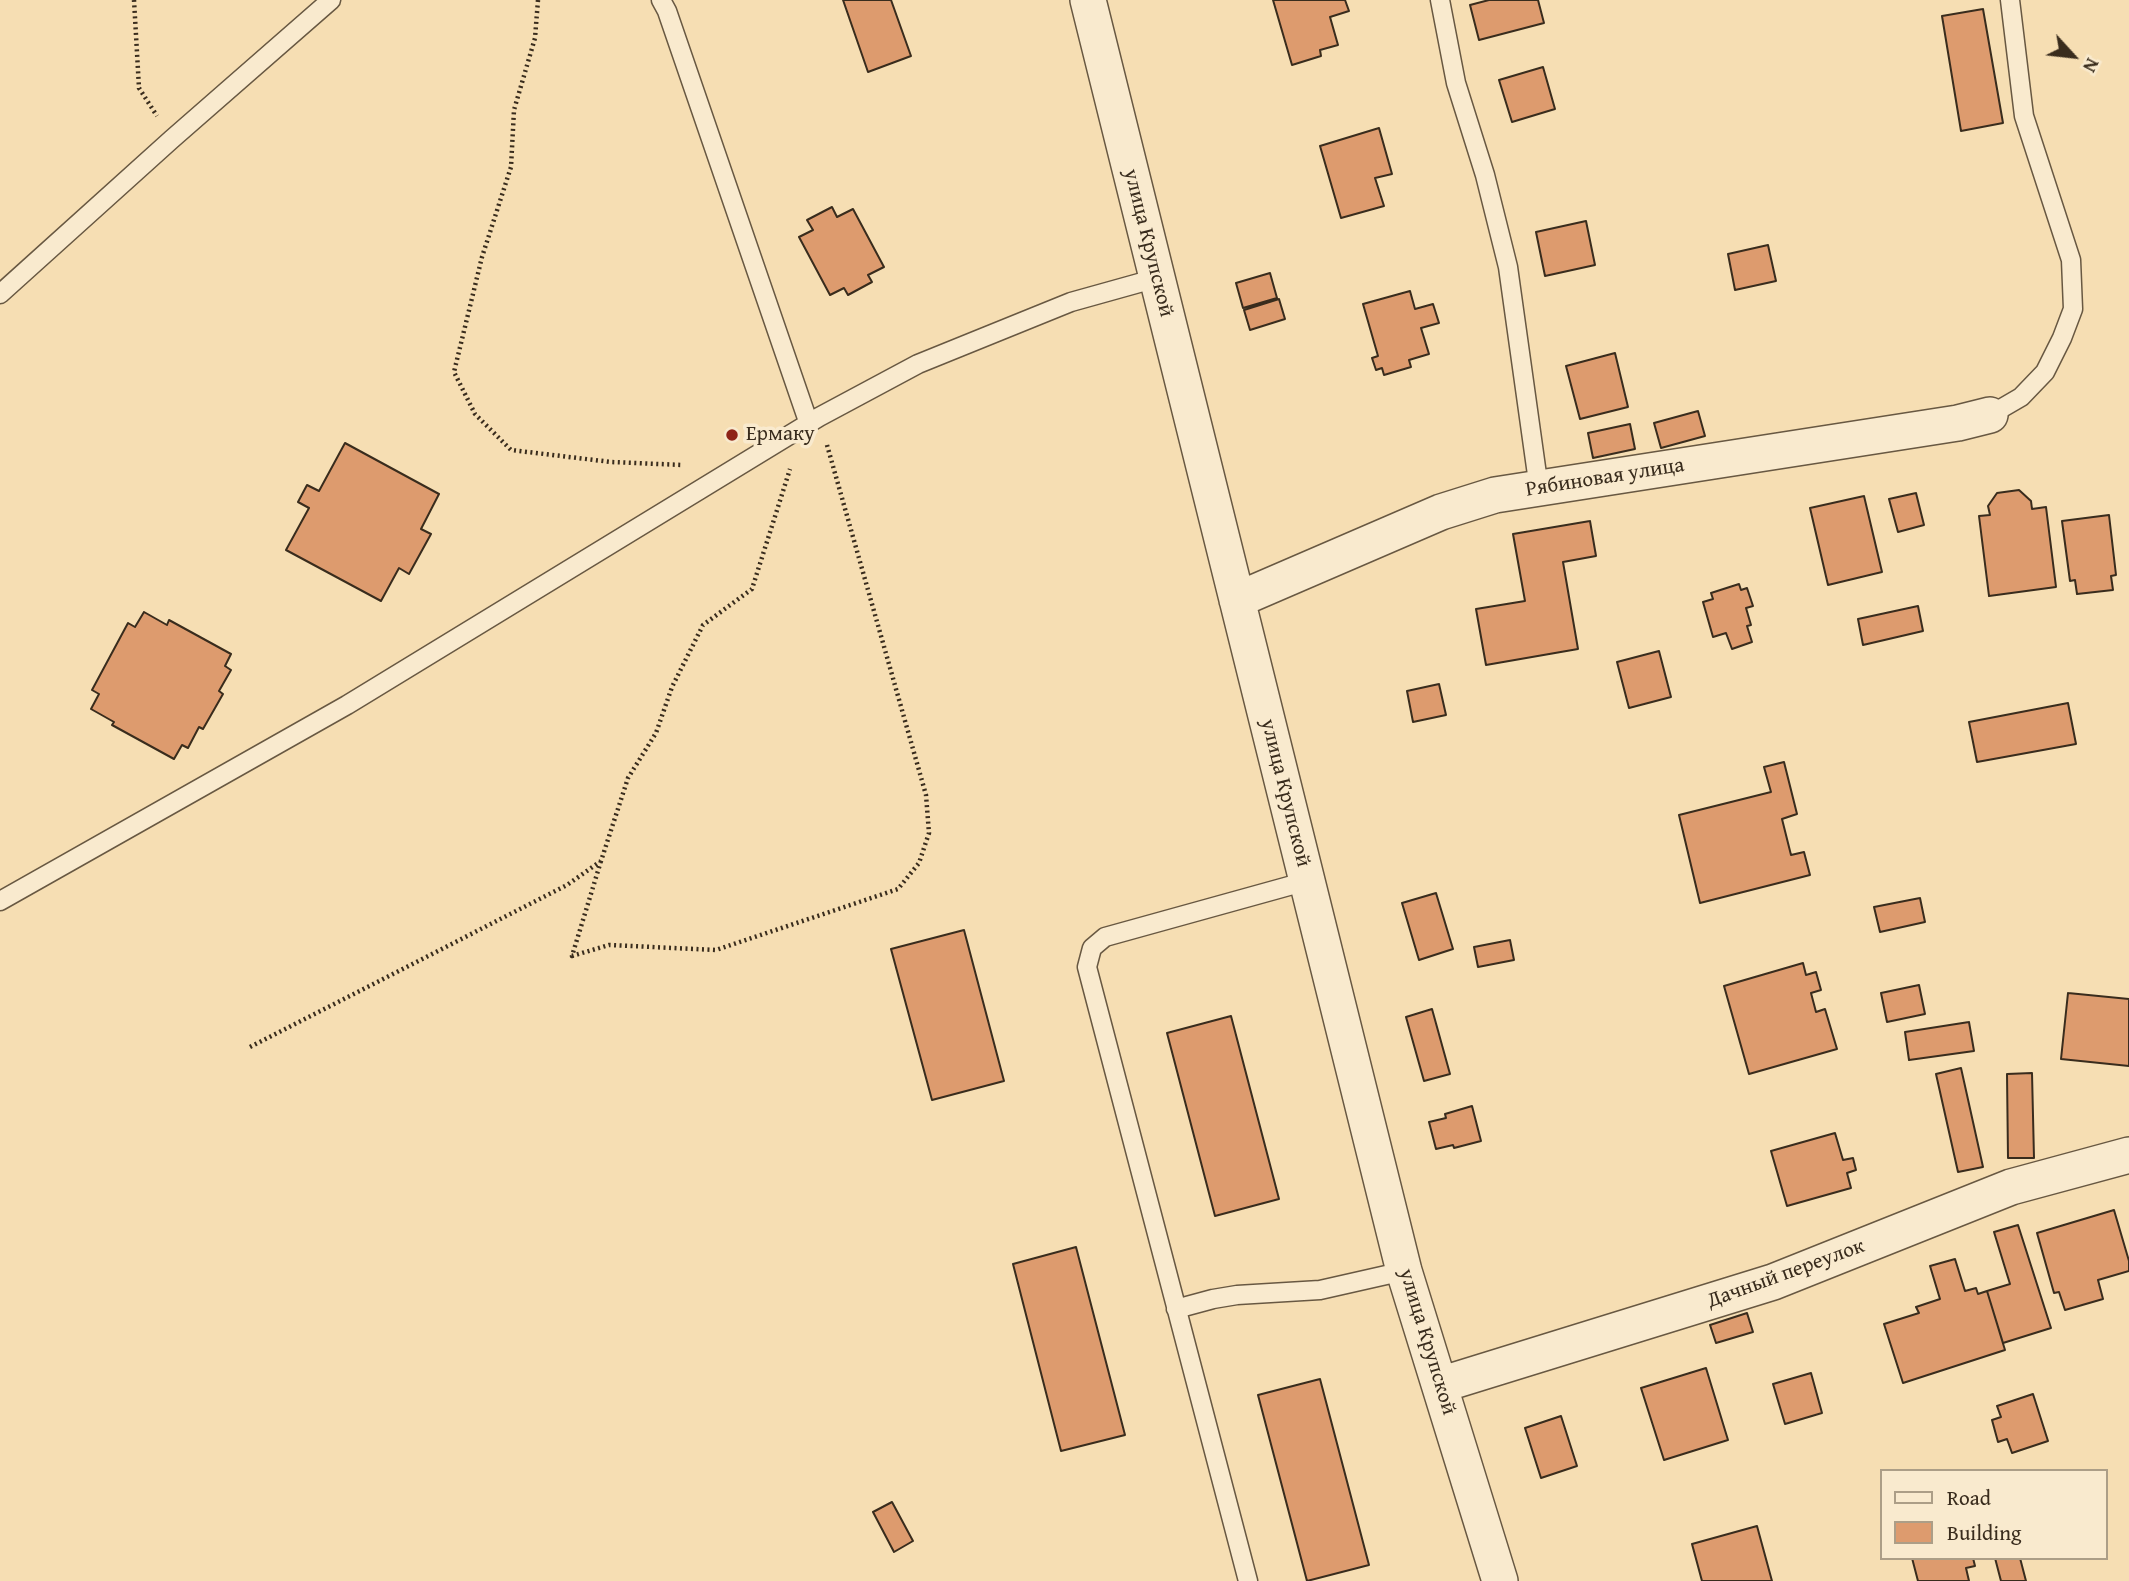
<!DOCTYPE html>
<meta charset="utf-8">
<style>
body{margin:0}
#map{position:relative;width:2129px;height:1581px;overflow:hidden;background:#f6deb3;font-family:"Gentium Book Plus",serif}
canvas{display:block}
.legend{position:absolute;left:1880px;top:1469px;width:228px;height:91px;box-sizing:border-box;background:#f9eace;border:2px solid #ac9e87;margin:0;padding:9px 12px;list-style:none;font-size:21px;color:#392c1d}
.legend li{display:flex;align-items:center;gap:14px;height:35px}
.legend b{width:35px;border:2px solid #ac9e87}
.north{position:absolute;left:2038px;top:21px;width:70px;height:70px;-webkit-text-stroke:5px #f9eace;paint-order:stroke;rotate:117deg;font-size:19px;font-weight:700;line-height:28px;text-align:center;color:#392c1d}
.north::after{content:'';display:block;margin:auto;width:24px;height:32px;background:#392c1d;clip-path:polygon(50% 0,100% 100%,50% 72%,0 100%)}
</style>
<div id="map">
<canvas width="2129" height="1581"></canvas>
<ul class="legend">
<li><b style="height:9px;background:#f9eace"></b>Road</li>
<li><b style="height:19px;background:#dd9b6e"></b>Building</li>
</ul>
<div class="north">N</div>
</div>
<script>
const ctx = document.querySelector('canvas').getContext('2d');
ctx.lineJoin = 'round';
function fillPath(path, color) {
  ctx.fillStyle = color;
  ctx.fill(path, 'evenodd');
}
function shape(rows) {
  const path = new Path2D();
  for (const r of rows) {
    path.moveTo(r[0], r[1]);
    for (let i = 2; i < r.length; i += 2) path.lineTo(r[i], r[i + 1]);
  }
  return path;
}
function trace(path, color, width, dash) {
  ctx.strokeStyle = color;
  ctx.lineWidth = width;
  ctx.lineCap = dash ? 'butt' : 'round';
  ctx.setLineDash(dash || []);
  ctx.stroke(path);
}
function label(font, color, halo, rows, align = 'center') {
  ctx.font = font + ' "Gentium Book Plus",serif';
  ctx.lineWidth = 7;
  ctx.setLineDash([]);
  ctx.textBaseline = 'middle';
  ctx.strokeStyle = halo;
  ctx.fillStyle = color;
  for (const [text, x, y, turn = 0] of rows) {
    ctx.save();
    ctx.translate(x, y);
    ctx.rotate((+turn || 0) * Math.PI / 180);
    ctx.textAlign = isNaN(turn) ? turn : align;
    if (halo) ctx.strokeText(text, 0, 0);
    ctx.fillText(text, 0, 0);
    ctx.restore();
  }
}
const building = shape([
 [843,0,891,0,911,56,868,72,843,0],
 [1273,0,1345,0,1349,11,1330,17,1338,45,1320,50,1321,56,1292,65,1273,0],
 [1489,0,1538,0,1544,23,1479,40,1470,5,1489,0],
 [1983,9,2003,123,1961,131,1942,16,1983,9],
 [1543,67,1555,109,1512,122,1499,80,1543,67],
 [1379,128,1392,174,1375,178,1384,206,1341,218,1320,146,1379,128],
 [832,207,837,217,853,209,884,267,868,275,872,282,848,295,844,288,830,295,799,237,813,230,807,220,832,207],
 [1586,221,1595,265,1545,276,1536,232,1586,221],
 [1768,245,1776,281,1735,290,1728,254,1768,245],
 [1270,273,1277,298,1243,308,1236,283,1270,273],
 [1410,291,1415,309,1433,304,1439,323,1421,328,1429,354,1409,360,1411,367,1384,375,1382,368,1376,370,1372,358,1378,356,1363,304,1410,291],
 [1279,299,1285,319,1250,330,1244,310,1279,299],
 [1615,353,1628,407,1580,419,1566,366,1615,353],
 [1698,411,1705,436,1661,448,1654,423,1698,411],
 [1630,424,1635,449,1593,458,1588,433,1630,424],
 [345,443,439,494,421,529,431,534,409,574,399,568,381,601,286,550,309,508,298,502,307,485,319,491,345,443],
 [2019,490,2031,501,2032,509,2046,507,2056,587,1989,596,1979,516,1990,515,1988,506,1997,493,2019,490],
 [1916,493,1924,525,1898,532,1889,499,1916,493],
 [1864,496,1882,572,1828,585,1810,508,1864,496],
 [2109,515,2116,575,2111,576,2113,590,2077,594,2075,580,2070,581,2062,521,2109,515],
 [1590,521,1596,556,1563,562,1578,649,1486,665,1476,609,1525,601,1513,534,1590,521],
 [1739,584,1741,590,1747,588,1753,606,1746,608,1751,625,1747,626,1752,642,1732,649,1726,633,1713,637,1703,602,1713,599,1711,593,1739,584],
 [1918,606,1923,631,1863,645,1858,619,1918,606],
 [144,612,167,625,169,620,231,654,225,666,231,670,219,691,223,694,203,729,199,727,188,748,182,745,174,759,112,725,114,722,91,709,99,694,92,690,128,623,135,627,144,612],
 [1659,651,1671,697,1629,708,1617,662,1659,651],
 [1439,684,1446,715,1413,722,1407,691,1439,684],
 [2068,703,2076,744,1977,762,1969,722,2068,703],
 [1784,762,1797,814,1782,819,1791,855,1804,852,1810,875,1700,903,1679,815,1771,792,1764,767,1784,762],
 [1436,893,1453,949,1419,960,1402,903,1436,893],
 [1920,898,1925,922,1880,932,1874,907,1920,898],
 [964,930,1004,1081,932,1100,891,949,964,930],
 [1510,940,1514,960,1478,967,1474,947,1510,940],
 [1803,963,1806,975,1816,972,1821,990,1811,993,1816,1012,1825,1009,1837,1049,1749,1074,1724,986,1803,963],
 [1919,985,1925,1014,1887,1022,1881,993,1919,985],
 [2068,993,2129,999,2129,1066,2061,1059,2068,993],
 [1432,1009,1450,1074,1424,1081,1406,1017,1432,1009],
 [1231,1016,1279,1199,1215,1216,1167,1033,1231,1016],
 [1969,1022,1974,1051,1909,1060,1905,1032,1969,1022],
 [1961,1068,1983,1167,1958,1172,1936,1074,1961,1068],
 [2032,1073,2034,1158,2008,1158,2007,1074,2032,1073],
 [1472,1106,1481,1141,1454,1148,1453,1145,1436,1149,1429,1122,1446,1118,1445,1114,1472,1106],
 [1835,1133,1843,1160,1853,1158,1856,1170,1847,1173,1851,1188,1787,1206,1771,1151,1835,1133],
 [2114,1210,2129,1261,2129,1271,2098,1280,2103,1299,2065,1310,2059,1292,2054,1293,2037,1233,2114,1210],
 [2018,1225,2051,1328,2003,1343,1987,1291,2010,1284,1994,1232,2018,1225],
 [1076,1247,1125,1435,1061,1451,1013,1264,1076,1247],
 [1955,1259,1965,1291,1976,1288,1978,1294,1987,1291,2005,1350,1903,1383,1884,1324,1919,1313,1916,1307,1940,1299,1930,1266,1955,1259],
 [1747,1313,1753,1332,1716,1343,1710,1325,1747,1313],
 [1706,1368,1728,1440,1664,1460,1641,1388,1706,1368],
 [1811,1373,1822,1413,1785,1424,1773,1384,1811,1373],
 [1320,1379,1369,1565,1307,1581,1258,1395,1320,1379],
 [2033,1394,2048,1441,2012,1453,2007,1439,1998,1442,1992,1420,2001,1417,1997,1406,2033,1394],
 [1561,1416,1577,1466,1541,1478,1525,1428,1561,1416],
 [892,1502,913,1541,894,1552,873,1512,892,1502],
 [1757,1526,1772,1581,1702,1581,1692,1544,1757,1526],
 [1912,1558,1973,1558,1975,1566,1966,1568,1969,1581,1918,1581,1912,1558],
 [1995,1558,2020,1558,2026,1581,2001,1581,1995,1558]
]);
fillPath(building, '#dd9b6e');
trace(building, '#392c1d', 2);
const service = shape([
 [661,0,667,11,809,424],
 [1440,0,1456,83,1485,175,1508,267,1539,489],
 [0,294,172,139,331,0],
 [1990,415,2021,397,2045,372,2062,338,2073,309,2071,260,2024,116,2010,0],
 [0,901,347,705,819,417,918,364,1071,302,1157,278],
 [1176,1309,1213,1299,1237,1295,1320,1290,1404,1271],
 [1248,1581,1087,967,1092,948,1105,937,1307,881]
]);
const minor = shape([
 [1088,0,1404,1271,1500,1581],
 [1237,600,1441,512,1495,495,1958,423,1990,415],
 [1440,1385,1773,1282,2011,1187,2129,1155]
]);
trace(service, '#685842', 21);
trace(minor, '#685842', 38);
trace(shape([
 [134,0,139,88,157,116],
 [538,0,535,38,514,110,511,167,482,257,454,372,475,414,511,450,611,462,683,465],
 [601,861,572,956,609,945,716,950,898,889,919,863,929,833,926,795,827,445],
 [250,1047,567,885,601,861,628,778,656,733,672,687,703,625,752,589,790,469]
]), '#392c1d', 4.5, [2, 3.5]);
trace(service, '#f9eace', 18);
trace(minor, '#f9eace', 35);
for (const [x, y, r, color] of [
 [732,435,7,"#8f2418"]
]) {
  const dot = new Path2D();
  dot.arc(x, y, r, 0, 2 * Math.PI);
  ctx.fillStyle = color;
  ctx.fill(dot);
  trace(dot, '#f9eace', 2.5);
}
label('21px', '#392c1d', '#f9eace', [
 ["улица Крупской",1148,243,76],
 ["Рябиновая улица",1605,478,-9],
 ["улица Крупской",1285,793,76],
 ["Дачный переулок",1786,1274,-20],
 ["улица Крупской",1427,1342,73]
]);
label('21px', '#392c1d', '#f9eace', [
 ["Ермаку",746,435]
], 'left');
</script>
